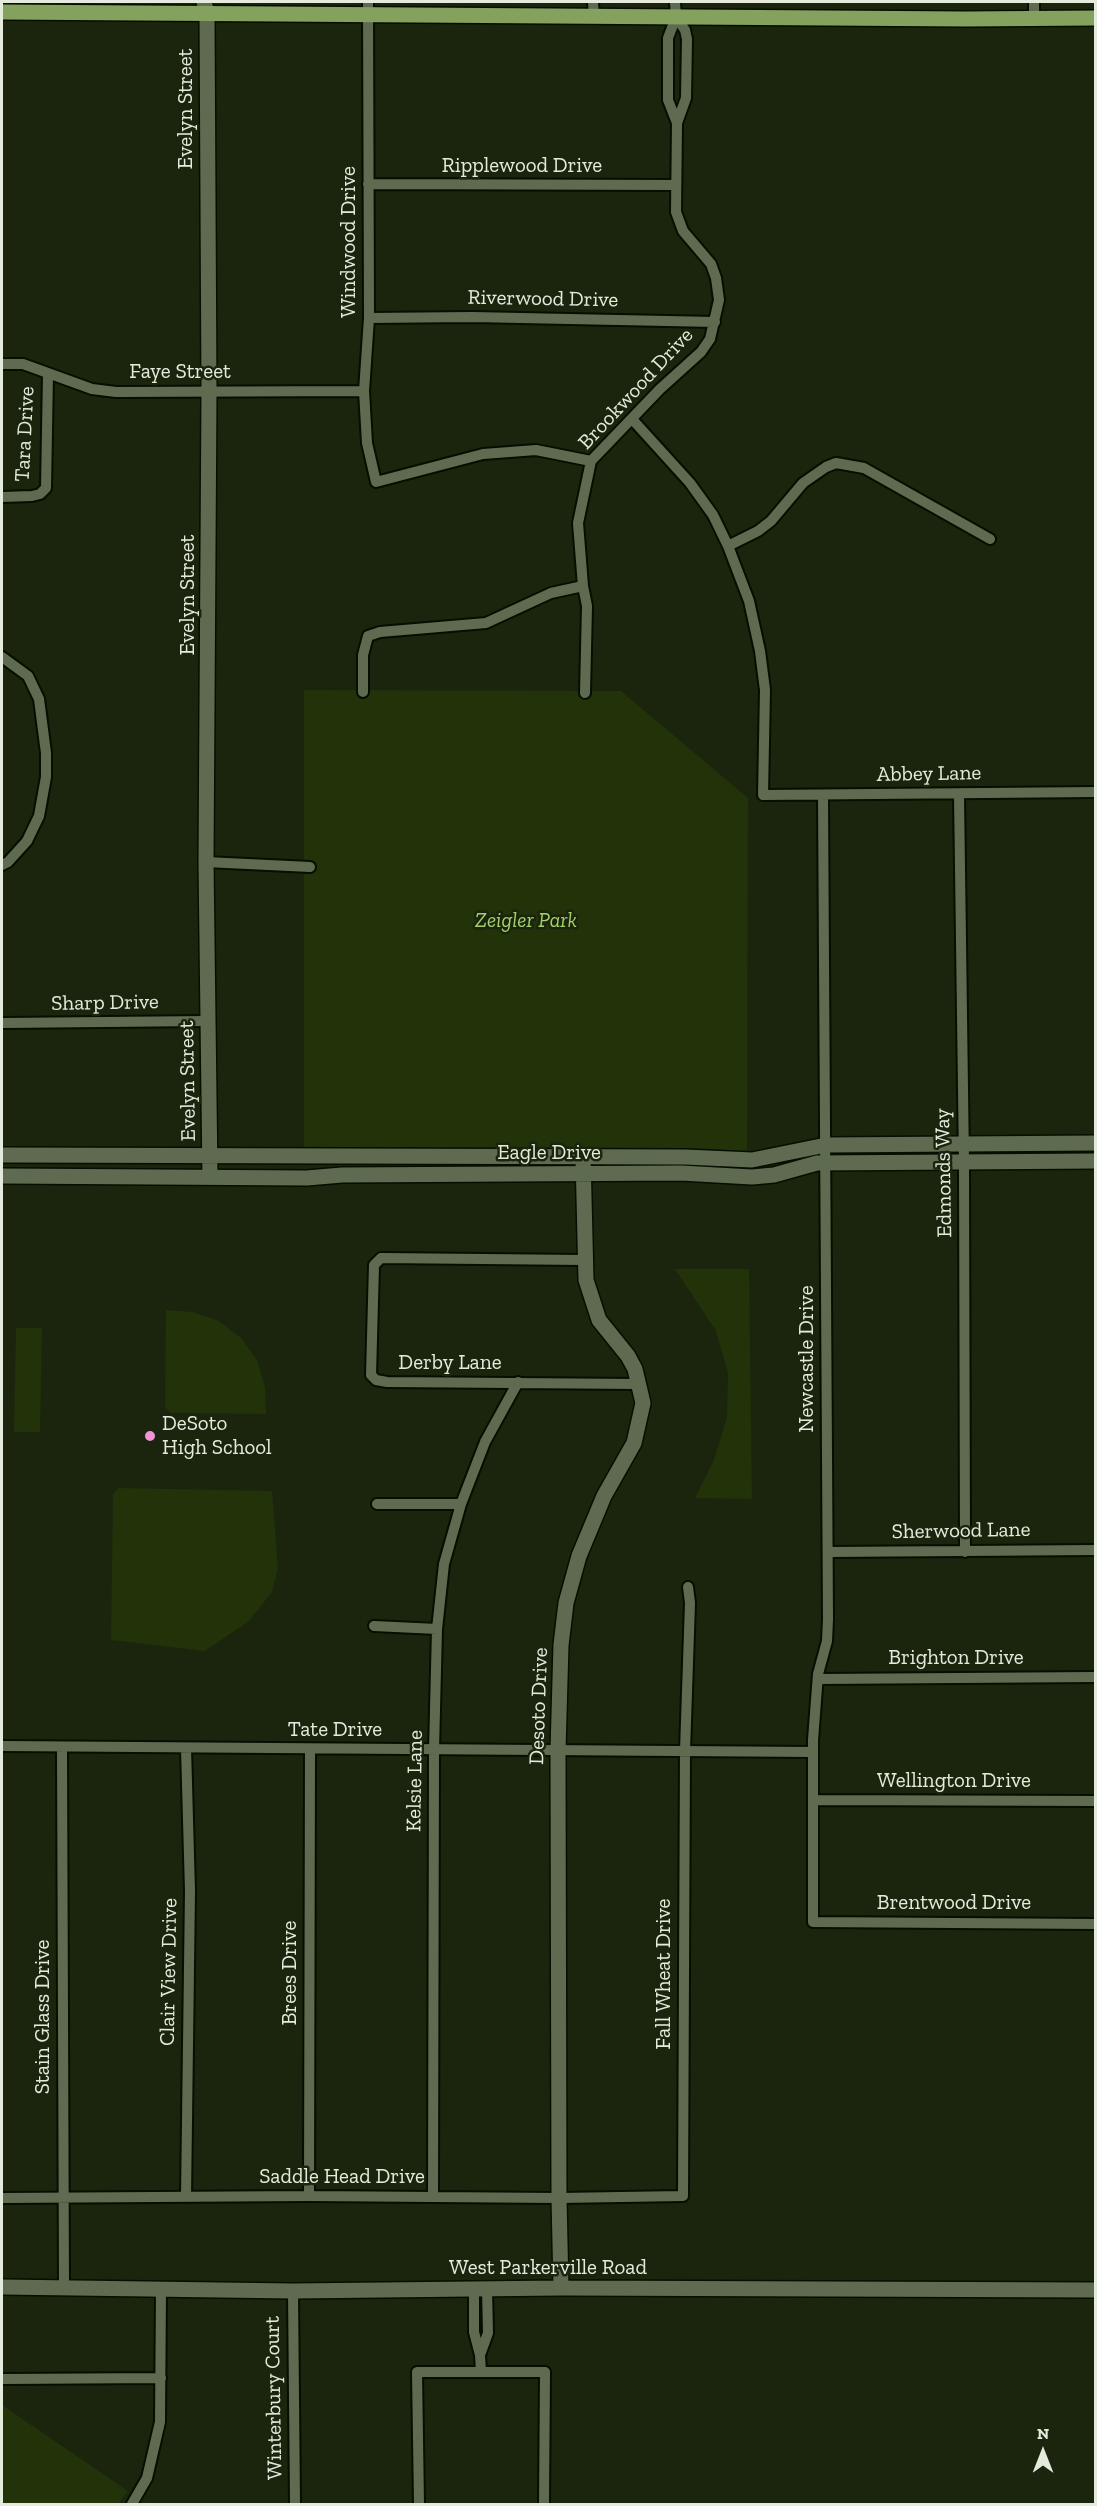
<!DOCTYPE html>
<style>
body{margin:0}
#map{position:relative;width:1097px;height:2506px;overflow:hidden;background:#1b250e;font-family:"Zilla Slab",serif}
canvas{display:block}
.frame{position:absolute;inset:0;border:3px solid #e4ebdd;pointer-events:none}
.north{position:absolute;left:1013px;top:2422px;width:60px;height:60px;-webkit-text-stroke:4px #1b250e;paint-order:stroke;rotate:0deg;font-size:16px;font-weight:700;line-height:24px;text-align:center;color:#e4ebdd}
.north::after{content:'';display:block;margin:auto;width:21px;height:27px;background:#e4ebdd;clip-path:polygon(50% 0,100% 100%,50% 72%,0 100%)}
</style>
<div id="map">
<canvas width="1097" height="2506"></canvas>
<div class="frame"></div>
<div class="north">N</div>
</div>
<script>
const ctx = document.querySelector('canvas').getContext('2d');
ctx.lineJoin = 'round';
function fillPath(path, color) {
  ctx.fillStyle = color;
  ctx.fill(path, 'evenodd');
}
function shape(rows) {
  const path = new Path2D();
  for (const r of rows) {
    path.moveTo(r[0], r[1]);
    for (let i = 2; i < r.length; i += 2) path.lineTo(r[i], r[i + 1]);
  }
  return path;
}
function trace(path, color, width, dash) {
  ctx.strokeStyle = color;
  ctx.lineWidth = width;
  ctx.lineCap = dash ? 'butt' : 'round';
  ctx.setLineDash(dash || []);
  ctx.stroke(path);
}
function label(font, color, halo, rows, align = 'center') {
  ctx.font = font + ' "Zilla Slab",serif';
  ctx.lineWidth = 5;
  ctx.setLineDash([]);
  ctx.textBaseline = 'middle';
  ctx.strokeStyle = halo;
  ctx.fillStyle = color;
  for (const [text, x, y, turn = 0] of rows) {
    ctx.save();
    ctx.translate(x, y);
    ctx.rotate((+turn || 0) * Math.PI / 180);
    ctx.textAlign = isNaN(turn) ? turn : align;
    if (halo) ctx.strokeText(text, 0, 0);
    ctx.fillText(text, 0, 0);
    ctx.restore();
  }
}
fillPath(shape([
 [304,690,621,691,748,798,747,1152,304,1152],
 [675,1269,749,1269,752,1499,695,1498,714,1460,727,1417,728,1373,716,1331],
 [166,1310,193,1312,219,1321,241,1338,257,1360,265,1387,266,1414,171,1413,165,1407],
 [16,1328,42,1328,40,1432,14,1432],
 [119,1488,272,1491,278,1568,272,1592,249,1621,205,1651,111,1640,113,1494],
 [2,2405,128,2491,118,2504,2,2504]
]), '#223209');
const street = shape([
 [368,2,369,318,364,391,367,443,376,482,483,454,536,450,591,461],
 [593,2,594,17],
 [675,2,676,17,668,38,668,100,677,123],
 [1034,2,1034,20],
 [368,184,675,185],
 [369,318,472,317,715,322],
 [2,364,23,364,92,389,116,392,364,391],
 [632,419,690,483,713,515,728,546,749,601,760,651,765,690,763,795,1096,792],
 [2,497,32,496,40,494,46,488,48,373],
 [728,546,758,531,771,521,803,483,826,467,836,463,864,468,990,539],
 [2,657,28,676,39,699,46,753,46,777,39,816,27,841,8,862,2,865],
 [363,692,363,655,368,636,380,632,486,623,551,593,583,586],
 [585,693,587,606,583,586,578,523,591,461,660,389,701,352,710,339,719,300,716,278,711,264,683,231,676,212,677,123,686,98,687,39,685,30,676,17],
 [959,794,964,1162,965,1552],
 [823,795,828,1619,827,1641,818,1674,813,1740,813,1922,1096,1924],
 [206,862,310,867],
 [2,1023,208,1021],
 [584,1260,381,1258,374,1265,371,1375,376,1380,387,1382,638,1384],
 [377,1504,461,1504],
 [828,1552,1096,1550],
 [374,1626,437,1629],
 [818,1679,1096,1677],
 [2,1746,813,1752],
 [62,1748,64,2286],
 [186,1748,190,1891,186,2197],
 [813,1800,1096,1801],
 [309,2196,310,1749],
 [433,2197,434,1750,437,1629,444,1564,461,1504,485,1442,518,1382],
 [2,2198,309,2196,559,2198,683,2196,685,1751,690,1603,688,1587],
 [474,2289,474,2332,480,2355,481,2372],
 [293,2291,295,2504],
 [480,2355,488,2333,487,2289],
 [2,2379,161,2378],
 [132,2504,147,2478,160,2422,161,2290],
 [419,2504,417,2372,545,2372,544,2504]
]);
const secondary = shape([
 [204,2,207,13,209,392,206,862,210,1177],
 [2,1155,685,1157,752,1160,826,1145,1096,1143],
 [2,1176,307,1178,342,1175,681,1173,752,1177,774,1175,817,1163,1096,1161],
 [2,2287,293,2291,561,2288,1096,2290],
 [561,2288,559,2198,558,1750,561,1645,566,1603,579,1556,604,1496,634,1443,643,1403,635,1369,628,1356,599,1320,586,1280,583,1156]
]);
const primary = shape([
 [2,12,965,19,1096,18]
]);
trace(street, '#060e00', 14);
trace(secondary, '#060e00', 18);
trace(primary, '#060e00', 18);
trace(street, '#5f6b51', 10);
trace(secondary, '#5f6b51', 15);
trace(primary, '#84a15e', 15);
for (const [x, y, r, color] of [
 [150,1436,6,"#f391d6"]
]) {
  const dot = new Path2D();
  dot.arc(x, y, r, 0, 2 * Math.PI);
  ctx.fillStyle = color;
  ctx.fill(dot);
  trace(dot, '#1b250e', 2);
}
label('21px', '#e4ebdd', '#1b250e', [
 ["Evelyn Street",186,109,-90],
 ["Ripplewood Drive",522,166],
 ["Windwood Drive",349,242,-90],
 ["Riverwood Drive",543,299,1],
 ["Faye Street",180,372],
 ["Brookwood Drive",636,389,-47],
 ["Tara Drive",25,434,-87],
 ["Evelyn Street",188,595,-90],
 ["Abbey Lane",929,774,-1],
 ["Sharp Drive",105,1003,-1],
 ["Evelyn Street",188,1081,-91],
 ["Eagle Drive",549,1153],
 ["Edmonds Way",944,1173,-91],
 ["Newcastle Drive",807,1359,-90],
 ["Derby Lane",450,1363],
 ["Sherwood Lane",961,1531,-1],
 ["Brighton Drive",956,1658],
 ["Desoto Drive",539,1706,-88],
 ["Tate Drive",335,1730],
 ["Kelsie Lane",415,1781,-89],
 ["Wellington Drive",954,1781],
 ["Brentwood Drive",954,1903],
 ["Clair View Drive",169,1972,-89],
 ["Brees Drive",290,1973,-90],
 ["Fall Wheat Drive",664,1974,-90],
 ["Stain Glass Drive",43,2017,-90],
 ["Saddle Head Drive",342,2177],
 ["West Parkerville Road",548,2268],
 ["Winterbury Court",274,2398,-91]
]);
label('italic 21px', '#a4d06b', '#1b250e', [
 ["Zeigler Park",526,921]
]);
label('21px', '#e4ebdd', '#1b250e', [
 ["DeSoto",162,1424],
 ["High School",162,1448]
], 'left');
</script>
